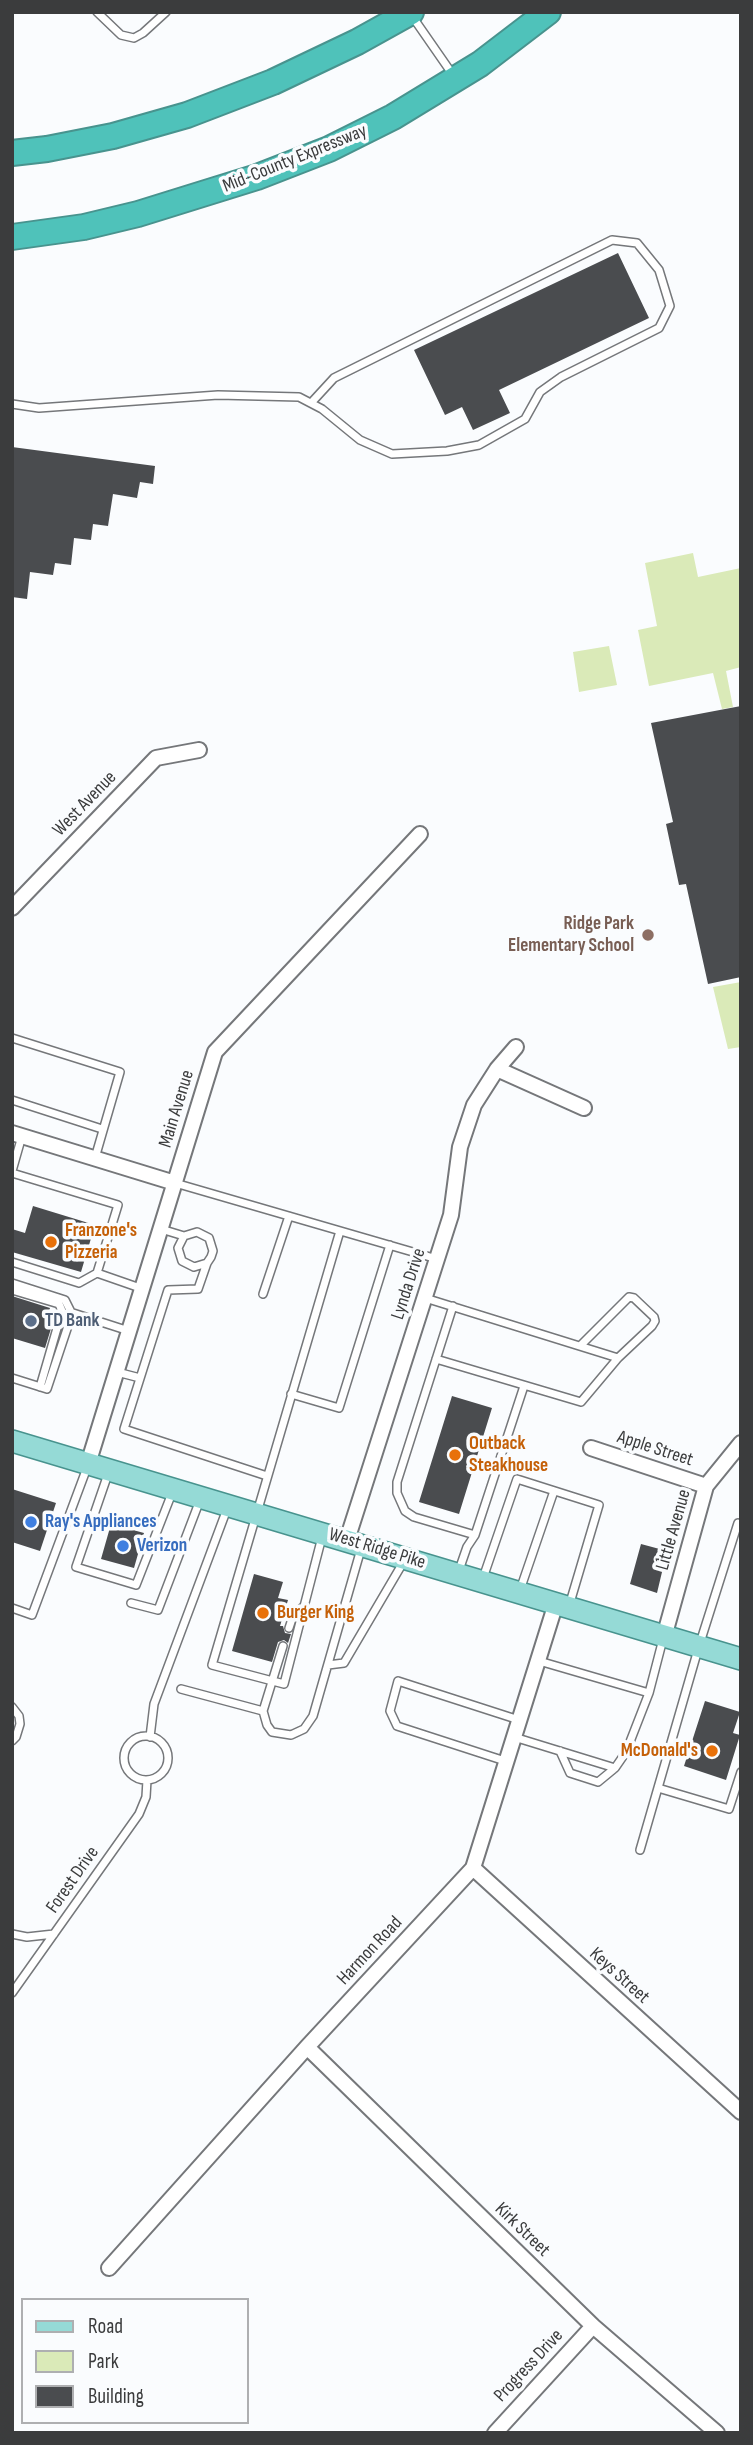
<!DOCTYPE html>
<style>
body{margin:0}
#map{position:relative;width:753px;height:2445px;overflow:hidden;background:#fafcfe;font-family:"Sofia Sans Condensed",sans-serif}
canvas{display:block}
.frame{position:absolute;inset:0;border:14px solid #3b3c3d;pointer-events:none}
.legend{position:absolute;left:21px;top:2298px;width:228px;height:126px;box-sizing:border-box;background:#fafcfe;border:2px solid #aeafb1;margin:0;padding:9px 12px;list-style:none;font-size:21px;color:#3b3c3d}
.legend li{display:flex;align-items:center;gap:14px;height:35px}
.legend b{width:35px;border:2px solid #aeafb1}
</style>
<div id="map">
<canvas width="753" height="2445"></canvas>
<div class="frame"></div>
<ul class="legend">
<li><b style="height:9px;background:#95dad6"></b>Road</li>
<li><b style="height:19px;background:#daeab8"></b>Park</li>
<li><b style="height:19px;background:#4a4c4f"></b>Building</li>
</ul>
</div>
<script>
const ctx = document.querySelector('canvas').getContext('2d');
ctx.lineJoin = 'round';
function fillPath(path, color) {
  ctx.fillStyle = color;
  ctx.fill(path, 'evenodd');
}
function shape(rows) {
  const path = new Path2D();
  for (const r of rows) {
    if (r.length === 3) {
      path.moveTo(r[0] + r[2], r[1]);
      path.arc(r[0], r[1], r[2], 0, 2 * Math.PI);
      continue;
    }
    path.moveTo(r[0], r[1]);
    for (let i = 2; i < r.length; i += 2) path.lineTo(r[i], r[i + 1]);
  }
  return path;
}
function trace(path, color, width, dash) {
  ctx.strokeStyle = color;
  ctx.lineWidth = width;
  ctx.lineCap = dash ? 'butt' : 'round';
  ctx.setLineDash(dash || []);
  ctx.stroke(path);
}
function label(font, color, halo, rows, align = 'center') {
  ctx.font = font + ' "Sofia Sans Condensed",sans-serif';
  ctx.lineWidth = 7;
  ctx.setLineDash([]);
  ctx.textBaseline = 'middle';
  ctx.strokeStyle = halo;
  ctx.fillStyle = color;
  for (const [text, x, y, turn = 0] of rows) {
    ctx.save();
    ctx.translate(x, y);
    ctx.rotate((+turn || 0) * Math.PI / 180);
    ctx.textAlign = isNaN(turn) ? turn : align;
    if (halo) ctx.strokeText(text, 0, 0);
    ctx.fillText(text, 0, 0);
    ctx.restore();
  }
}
fillPath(shape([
 [693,553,698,577,741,568,741,667,726,671,733,707,722,709,713,673,649,686,638,630,657,626,645,563],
 [609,646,617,685,579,692,573,652],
 [741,982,741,1047,728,1049,713,987]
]), '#daeab8');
fillPath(shape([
 [618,253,649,318,499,390,510,413,473,430,462,407,445,415,414,350],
 [12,447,155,466,153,484,140,482,137,498,113,494,108,526,93,524,91,540,74,538,71,565,55,563,53,575,30,572,27,599,12,597],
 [741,706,741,977,708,984,686,884,679,885,666,824,673,822,651,723],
 [33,1206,95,1225,81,1272,12,1252,12,1229,25,1233],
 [12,1296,50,1308,46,1320,53,1322,45,1348,12,1338],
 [452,1396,492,1408,459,1514,419,1502],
 [12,1489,56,1503,40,1551,12,1542],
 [111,1524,144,1533,134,1568,101,1559],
 [641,1544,667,1551,657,1593,630,1584],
 [254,1574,283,1582,278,1598,288,1600,280,1626,283,1626,285,1633,291,1634,288,1643,284,1640,278,1642,272,1662,232,1651],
 [705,1701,740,1712,733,1733,740,1735,726,1780,684,1766]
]), '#4a4c4f');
const service = shape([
 [97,12,121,35,134,38,143,33,166,12],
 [412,16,453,75],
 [12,404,39,408,218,395,299,397,322,409,360,440,392,454,447,451,479,445,525,419,540,392,561,377,659,328,670,306,659,270,637,243,612,240,334,378,311,403],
 [12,1038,120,1072,95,1158],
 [12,1100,102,1129],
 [12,1171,22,1136],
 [12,1173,118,1205,97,1273],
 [175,1183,437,1259],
 [161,1229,184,1236],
 [12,1262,79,1283,97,1273,143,1289],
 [207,1263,194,1267,182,1261,178,1248,184,1236,197,1232,209,1238,213,1251,211,1257,207,1263,198,1289,168,1290,124,1429,267,1476],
 [12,1283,65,1300,72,1314,47,1389,12,1378],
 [12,1290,59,1304,62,1311,40,1387],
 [263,1294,289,1216],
 [425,1298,618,1358],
 [453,1306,397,1482,397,1493,405,1511,414,1517,475,1535],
 [70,1312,129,1331],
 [436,1359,581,1402,618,1358,652,1326,655,1321,654,1317,634,1298,629,1297,581,1345],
 [117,1372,140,1378],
 [291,1394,339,1408,390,1245],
 [108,1474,76,1567,136,1585,172,1493],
 [322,1537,284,1684,212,1665,340,1231],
 [458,1573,467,1547,475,1535,524,1386],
 [483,1578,517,1479,599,1505,569,1606],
 [520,1590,554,1491],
 [131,1603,158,1610,200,1500],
 [12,1608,32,1615,88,1465],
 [289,1628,293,1616,304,1606],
 [283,1646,263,1711,267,1725,272,1732,291,1735,304,1729,313,1716,361,1549],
 [539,1661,649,1693,663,1639],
 [328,1665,344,1663,404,1561],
 [181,1689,263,1711],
 [12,1707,19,1716,20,1724,16,1737,12,1741],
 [146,1758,22],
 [150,1737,154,1704,227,1509],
 [514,1737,615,1768,626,1752,649,1693],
 [560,1751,570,1773,598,1782,615,1768],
 [505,1761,397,1726,390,1711,398,1681,519,1720],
 [658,1788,729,1809,741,1772],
 [640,1850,699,1646,738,1523,741,1524],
 [12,1934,27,1937,54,1934],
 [12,1993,139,1814,146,1797,147,1780]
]);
const minor = shape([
 [12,908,156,758,199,750],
 [497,1069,584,1108],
 [12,1133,175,1183],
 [591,1448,706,1486],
 [88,1464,215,1052,420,834],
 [347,1540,451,1215,460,1147,474,1105,497,1069,516,1047],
 [664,1637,706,1486,741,1443],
 [473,1868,741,2112],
 [307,2047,593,2326,717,2433],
 [109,2268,307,2047,473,1868,556,1603],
 [495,2433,593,2326]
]);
const primary = shape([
 [12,1441,741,1659]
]);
const motorway = shape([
 [12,153,47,149,113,136,187,115,273,82,357,42,411,12],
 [12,237,84,227,138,214,257,177,329,149,393,117,480,64,548,12]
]);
trace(service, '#75777a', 10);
trace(minor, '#75777a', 18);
trace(primary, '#48938e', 24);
trace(motorway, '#48938e', 28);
trace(service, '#fff', 7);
trace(minor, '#fff', 14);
trace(primary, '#95dad6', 21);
trace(motorway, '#4fc2ba', 24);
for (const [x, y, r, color] of [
 [648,935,7,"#8d6e63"],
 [51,1242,7,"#e8710a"],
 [31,1321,7,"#5c6f8a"],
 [455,1455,7,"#e8710a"],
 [31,1522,7,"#3f7fe0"],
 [123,1546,7,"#3f7fe0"],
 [263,1613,7,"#e8710a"],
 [712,1751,7,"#e8710a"]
]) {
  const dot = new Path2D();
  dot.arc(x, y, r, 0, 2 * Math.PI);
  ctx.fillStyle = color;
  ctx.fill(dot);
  trace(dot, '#fafcfe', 2.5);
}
label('19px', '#3b3c3d', '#fafcfe', [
 ["Mid-County Expressway",295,159,-22],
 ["West Avenue",85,804,-46],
 ["Main Avenue",177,1109,-73],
 ["Lynda Drive",409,1284,-72],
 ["Apple Street",655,1449,18],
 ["Little Avenue",674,1530,-74],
 ["West Ridge Pike",377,1549,17],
 ["Forest Drive",73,1880,-55],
 ["Harmon Road",370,1951,-47],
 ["Keys Street",619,1976,42],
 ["Kirk Street",522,2230,44],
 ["Progress Drive",529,2366,-47]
]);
label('bold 19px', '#785e54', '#fafcfe', [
 ["Ridge Park",634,924],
 ["Elementary School",634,946]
], 'right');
label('bold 19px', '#c56008', '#fafcfe', [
 ["Franzone's",65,1231],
 ["Pizzeria",65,1253],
 ["Outback",469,1444],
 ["Steakhouse",469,1466],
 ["Burger King",277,1613],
 ["McDonald's",698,1751,"right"]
], 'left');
label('bold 19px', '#4e5e75', '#fafcfe', [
 ["TD Bank",45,1321]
], 'left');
label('bold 19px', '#366cbe', '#fafcfe', [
 ["Ray's Appliances",45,1522],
 ["Verizon",137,1546]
], 'left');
</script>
